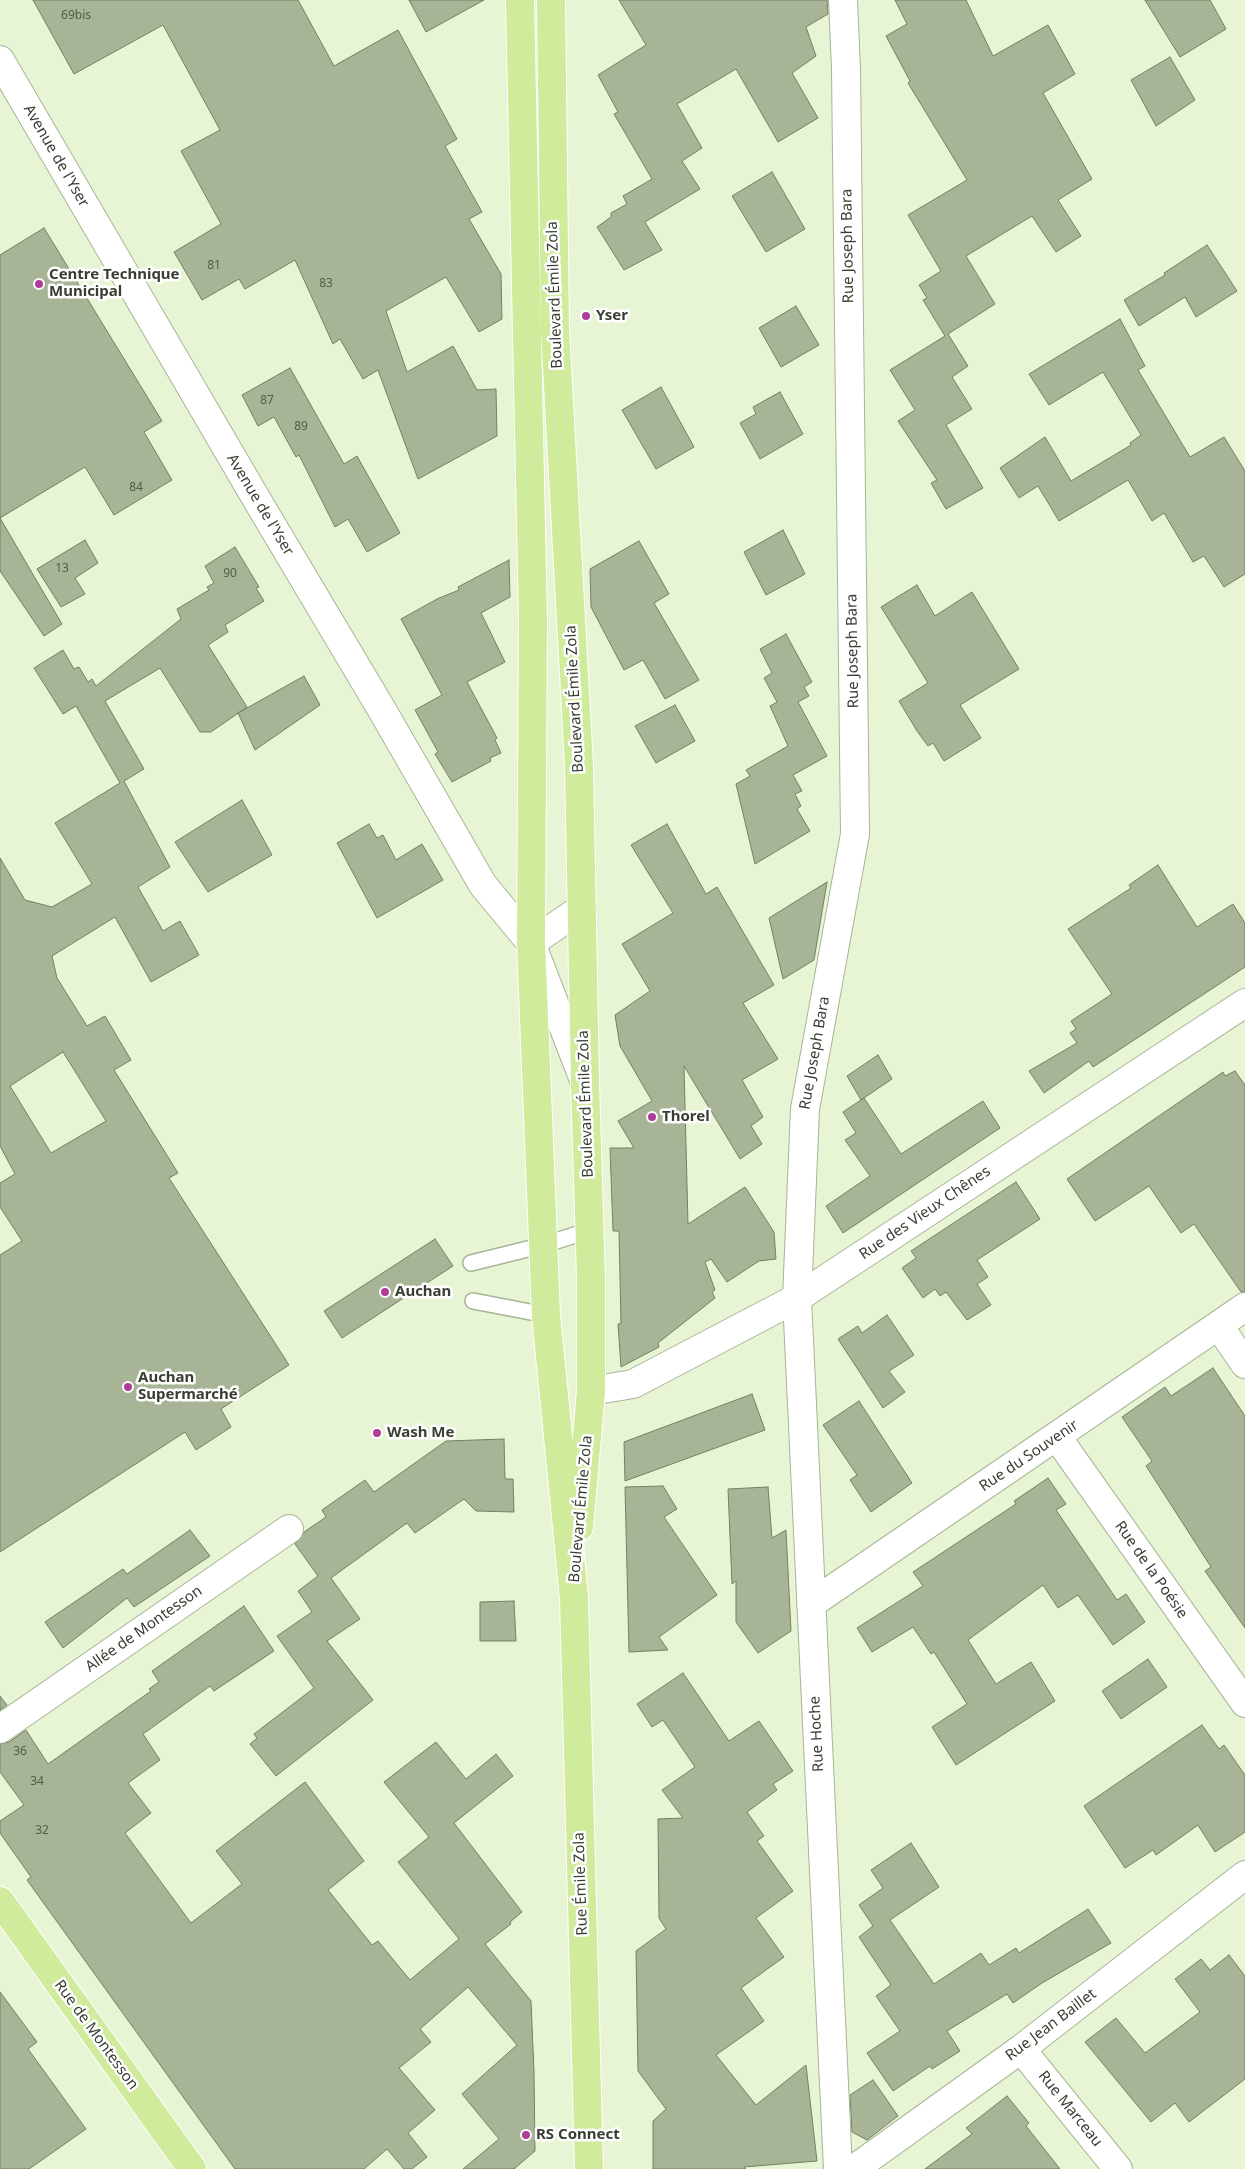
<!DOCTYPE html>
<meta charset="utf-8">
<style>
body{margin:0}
canvas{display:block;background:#e7f5d5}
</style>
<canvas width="1245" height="2169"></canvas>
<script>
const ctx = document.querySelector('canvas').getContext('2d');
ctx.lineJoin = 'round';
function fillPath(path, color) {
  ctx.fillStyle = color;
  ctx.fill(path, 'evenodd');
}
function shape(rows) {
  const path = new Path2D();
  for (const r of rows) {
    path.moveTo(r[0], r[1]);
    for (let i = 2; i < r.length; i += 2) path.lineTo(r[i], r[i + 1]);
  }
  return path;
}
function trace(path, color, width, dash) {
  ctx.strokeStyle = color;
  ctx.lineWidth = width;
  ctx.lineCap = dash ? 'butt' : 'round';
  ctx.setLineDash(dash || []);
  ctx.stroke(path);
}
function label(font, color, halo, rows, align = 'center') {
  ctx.font = font + ' "Noto Sans",sans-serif';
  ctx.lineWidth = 5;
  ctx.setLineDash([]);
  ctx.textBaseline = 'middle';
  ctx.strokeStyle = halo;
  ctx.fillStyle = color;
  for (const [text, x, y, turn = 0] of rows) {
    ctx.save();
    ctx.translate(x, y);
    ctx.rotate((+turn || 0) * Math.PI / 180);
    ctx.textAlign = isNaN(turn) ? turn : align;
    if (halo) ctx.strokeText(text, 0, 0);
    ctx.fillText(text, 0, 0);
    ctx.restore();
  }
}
const building = shape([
 [33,0,298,0,334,66,398,30,457,139,445,146,482,212,469,219,501,274,502,319,479,332,446,277,386,311,407,372,453,346,477,390,496,389,497,436,418,479,378,370,363,379,340,339,333,344,295,260,245,289,239,279,202,300,174,252,221,224,181,151,220,130,163,25,74,74,33,0],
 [409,0,484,0,426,32,409,0],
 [619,0,827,0,828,14,806,27,816,56,792,73,818,118,778,142,736,69,677,104,702,148,682,161,700,189,645,222,662,250,624,270,597,227,611,217,611,213,627,204,623,196,652,179,614,114,618,112,598,75,646,45,619,0],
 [895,0,966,0,993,56,1048,25,1075,74,1043,93,1092,179,1058,200,1081,236,1056,252,1032,216,966,256,995,304,948,334,968,366,952,377,972,409,946,425,983,488,946,509,931,483,937,480,898,421,915,410,890,370,945,336,923,300,927,298,919,285,941,271,908,215,967,180,908,83,910,81,886,36,907,24,895,0],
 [1145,0,1210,0,1226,29,1180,57,1145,0],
 [1170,57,1195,100,1156,126,1131,80,1170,57],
 [772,172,805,229,766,252,732,196,772,172],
 [44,228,162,421,144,432,172,480,114,515,85,467,0,518,0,255,44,228],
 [1207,245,1237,291,1196,317,1185,297,1139,326,1124,300,1165,275,1164,273,1207,245],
 [796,306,819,345,781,367,759,328,796,306],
 [1120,319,1145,366,1138,370,1190,457,1224,437,1245,471,1245,574,1224,587,1204,556,1193,562,1164,513,1152,521,1128,480,1059,521,1038,486,1019,498,1000,468,1045,437,1071,481,1131,445,1130,443,1141,435,1103,372,1049,405,1029,374,1120,319],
 [290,368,344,464,357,456,400,533,367,552,348,519,335,527,299,455,296,457,274,417,258,426,242,395,290,368],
 [661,387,694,447,656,469,622,410,661,387],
 [780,392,803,434,760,459,740,423,756,414,753,407,780,392],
 [0,518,62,624,44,636,0,571,0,518],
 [783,530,805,574,766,595,744,552,783,530],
 [85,540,98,563,75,578,85,594,61,607,37,569,85,540],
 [639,541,669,594,654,603,699,680,665,699,643,660,624,670,591,607,590,569,639,541],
 [235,547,259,587,256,588,264,601,225,625,228,632,208,645,247,707,211,732,200,732,160,668,105,701,144,769,124,781,170,867,138,887,163,931,180,921,199,955,151,982,115,917,52,956,57,978,87,1026,105,1016,131,1060,114,1070,178,1173,169,1178,289,1365,221,1409,231,1427,196,1450,185,1432,0,1552,0,1255,22,1241,0,1207,0,1183,15,1174,0,1146,0,858,25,900,52,907,92,884,55,823,120,783,76,706,63,714,34,668,63,650,74,669,79,667,88,682,92,679,96,686,181,619,177,609,209,590,207,587,214,583,205,566,235,547],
 [63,1052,106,1121,51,1153,10,1086,63,1052],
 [509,560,510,597,481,613,505,662,467,682,497,738,495,740,501,753,490,758,491,761,452,782,435,754,438,752,415,710,442,695,401,619,437,599,459,590,458,587,509,560],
 [917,585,935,616,972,592,1019,669,960,705,981,738,944,761,933,743,928,746,917,731,899,701,928,683,881,607,917,585],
 [786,634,812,682,804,687,809,696,798,702,827,756,793,775,802,791,795,794,801,806,797,809,810,831,755,864,736,784,750,776,746,770,788,746,770,706,777,702,764,678,772,673,760,649,786,634],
 [304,676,320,705,255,750,238,713,304,676],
 [675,705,695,741,656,763,635,726,675,705],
 [242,800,272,855,208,892,175,842,242,800],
 [369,824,377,838,383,835,396,860,422,844,443,880,377,918,337,843,369,824],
 [667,824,706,894,717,887,774,985,743,1003,778,1059,742,1080,763,1117,751,1126,762,1144,740,1159,684,1066,688,1224,745,1187,774,1232,776,1259,759,1261,727,1282,711,1259,705,1262,715,1290,712,1292,715,1298,658,1343,659,1347,621,1367,618,1324,621,1323,619,1231,613,1231,610,1148,634,1148,618,1121,652,1101,620,1046,615,1015,650,991,622,944,673,913,631,845,667,824],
 [1158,865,1197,927,1233,904,1245,923,1245,967,1093,1067,1089,1061,1044,1093,1029,1071,1077,1043,1070,1033,1076,1029,1071,1021,1112,994,1068,929,1131,888,1129,885,1158,865],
 [827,882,814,960,783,979,769,918,827,882],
 [878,1055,892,1079,861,1100,847,1076,878,1055],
 [1235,1071,1245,1085,1245,1292,1241,1292,1194,1224,1181,1233,1149,1186,1095,1221,1067,1179,1223,1072,1225,1076,1235,1071],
 [864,1098,901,1154,983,1101,1000,1128,843,1233,826,1206,870,1176,845,1140,856,1133,843,1112,864,1098],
 [1016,1182,1040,1219,977,1260,988,1277,977,1284,991,1305,967,1320,946,1292,940,1296,935,1289,923,1298,902,1268,916,1258,911,1251,1016,1182],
 [435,1239,453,1266,342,1338,324,1311,435,1239],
 [887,1315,914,1355,889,1371,905,1392,883,1408,838,1339,858,1326,862,1333,887,1315],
 [1213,1368,1245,1416,1245,1628,1205,1571,1211,1567,1146,1466,1152,1461,1122,1417,1165,1387,1171,1396,1213,1368],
 [752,1394,765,1430,625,1481,624,1442,752,1394],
 [859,1401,912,1483,871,1512,850,1480,857,1475,823,1425,859,1401],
 [504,1439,505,1479,513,1479,514,1512,476,1511,464,1499,415,1533,407,1523,331,1578,360,1619,327,1641,373,1700,276,1776,250,1744,257,1738,254,1734,314,1688,277,1636,312,1612,298,1591,318,1576,295,1544,304,1532,326,1517,322,1510,365,1480,374,1492,446,1441,504,1439],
 [1048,1478,1066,1504,1056,1510,1117,1600,1126,1594,1145,1622,1113,1645,1078,1595,1058,1608,1043,1585,968,1640,996,1684,1031,1662,1055,1701,956,1765,932,1727,967,1704,934,1652,931,1654,913,1627,872,1652,857,1628,923,1586,913,1572,1016,1504,1014,1501,1048,1478],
 [663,1486,677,1509,664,1517,717,1595,659,1637,668,1650,629,1652,625,1487,663,1486],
 [768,1487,772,1538,786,1530,791,1631,758,1653,736,1622,736,1581,732,1584,728,1489,768,1487],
 [190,1530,210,1556,134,1607,127,1598,63,1648,45,1622,123,1569,127,1574,190,1530],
 [514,1601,516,1641,480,1641,480,1602,514,1601],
 [244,1606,274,1651,214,1691,210,1686,143,1734,160,1760,128,1783,151,1813,125,1833,191,1923,242,1884,216,1851,305,1782,364,1861,328,1890,372,1945,378,1941,410,1980,459,1939,398,1862,429,1837,384,1782,436,1742,466,1779,496,1754,513,1776,454,1823,522,1912,510,1922,511,1924,485,1944,531,2001,534,2072,535,2151,514,2169,463,2169,499,2139,462,2094,517,2045,468,1987,420,2029,431,2042,399,2068,435,2110,408,2133,427,2157,412,2169,404,2169,387,2149,364,2169,235,2169,27,1880,31,1877,0,1833,0,1821,24,1805,0,1772,0,1744,9,1742,26,1730,48,1764,151,1691,149,1689,159,1682,152,1671,244,1606],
 [1148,1659,1167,1687,1121,1719,1102,1691,1148,1659],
 [683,1673,729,1741,759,1721,793,1771,773,1784,777,1790,747,1812,764,1836,757,1841,793,1891,756,1918,784,1957,741,1988,764,2021,716,2055,756,2105,806,2065,817,2161,744,2167,746,2169,653,2169,653,2121,666,2109,638,2071,636,1951,666,1929,659,1918,658,1819,683,1818,662,1790,695,1767,663,1720,652,1727,637,1704,683,1673],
 [0,1696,7,1705,0,1710,0,1696],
 [1202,1725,1219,1749,1224,1745,1245,1775,1245,1832,1215,1852,1198,1825,1156,1855,1153,1850,1125,1868,1084,1806,1202,1725],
 [911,1843,939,1887,890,1920,934,1984,981,1953,989,1965,1016,1948,1019,1953,1088,1909,1111,1943,1042,1983,1013,2003,1007,1994,947,2031,960,2051,932,2069,930,2066,893,2091,867,2053,900,2031,876,1996,891,1985,859,1937,873,1926,859,1905,883,1888,871,1870,911,1843],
 [1229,1955,1245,1976,1245,2079,1189,2122,1175,2103,1151,2122,1085,2042,1116,2018,1145,2053,1200,2012,1175,1979,1201,1959,1210,1970,1229,1955],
 [0,1992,37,2042,28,2049,86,2129,29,2169,0,2169,0,1992],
 [873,2080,898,2116,867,2140,852,2132,850,2095,873,2080],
 [1007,2096,1029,2123,1026,2126,1060,2169,925,2169,972,2134,966,2128,1007,2096]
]);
fillPath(building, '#a7b496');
trace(building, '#748063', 1);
const lane = shape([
 [471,1263,544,1245,590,1230],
 [473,1301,546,1315]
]);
const street = shape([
 [0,60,257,500,382,710,483,885,531,943,584,1080],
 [531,943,582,908],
 [1219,1326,1245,1364],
 [591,1391,633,1384,797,1298,1245,1003],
 [1057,1437,1245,1703],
 [811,1604,1245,1307],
 [0,1729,289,1529],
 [1021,2049,1118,2169],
 [838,2169,797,1298,805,1109,855,834,846,69,843,0],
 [854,2169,1021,2049,1245,1875]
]);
const primary = shape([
 [520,0,533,621,531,943,546,1315,574,1598,589,2169],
 [551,0,555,330,579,765,585,1082,591,1279,591,1391,579,1527],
 [0,1901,192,2169]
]);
trace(lane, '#a8b597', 18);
trace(street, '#a8b597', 30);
trace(primary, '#fff', 30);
trace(lane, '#fff', 15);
trace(street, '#fff', 28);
trace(primary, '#cfeb9b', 28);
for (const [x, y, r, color] of [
 [39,284,5,"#ae3d98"],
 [586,316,5,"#ae3d98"],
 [652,1117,5,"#ae3d98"],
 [385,1292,5,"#ae3d98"],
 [128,1387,5,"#ae3d98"],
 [377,1433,5,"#ae3d98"],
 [526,2135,5,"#ae3d98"]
]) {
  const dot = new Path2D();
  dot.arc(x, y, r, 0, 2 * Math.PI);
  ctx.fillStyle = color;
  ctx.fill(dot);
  trace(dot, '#fff', 2);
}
label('12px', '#545c4b', null, [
 ["69bis",76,16],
 ["81",214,266],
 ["83",326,284],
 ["87",267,401],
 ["89",301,427],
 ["84",136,488],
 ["13",62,569],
 ["90",230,574],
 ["36",20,1752],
 ["34",37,1782],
 ["32",42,1831]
]);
label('15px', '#393e32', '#fff', [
 ["Avenue de l'Yser",56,156,60],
 ["Rue Joseph Bara",848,246,-91],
 ["Boulevard Émile Zola",555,295,-92],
 ["Avenue de l'Yser",260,505,59],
 ["Rue Joseph Bara",853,651,-91],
 ["Boulevard Émile Zola",575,699,-93],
 ["Rue Joseph Bara",815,1053,-80],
 ["Boulevard Émile Zola",586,1104,-92],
 ["Rue des Vieux Chênes",925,1213,-34],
 ["Rue du Souvenir",1029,1456,-34],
 ["Boulevard Émile Zola",581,1509,-85],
 ["Rue de la Poésie",1151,1570,55],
 ["Allée de Montesson",144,1629,-35],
 ["Rue Hoche",817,1734,-93],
 ["Rue Émile Zola",581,1884,-92],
 ["Rue Jean Baillet",1051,2025,-37],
 ["Rue de Montesson",96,2035,54],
 ["Rue Marceau",1070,2109,51]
]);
label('bold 15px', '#393e32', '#fff', [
 ["Centre Technique",49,275],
 ["Municipal",49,292],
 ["Yser",596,316],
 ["Thorel",662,1117],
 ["Auchan",395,1292],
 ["Auchan",138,1378],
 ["Supermarché",138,1395],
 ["Wash Me",387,1433],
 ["RS Connect",536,2135]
], 'left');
</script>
